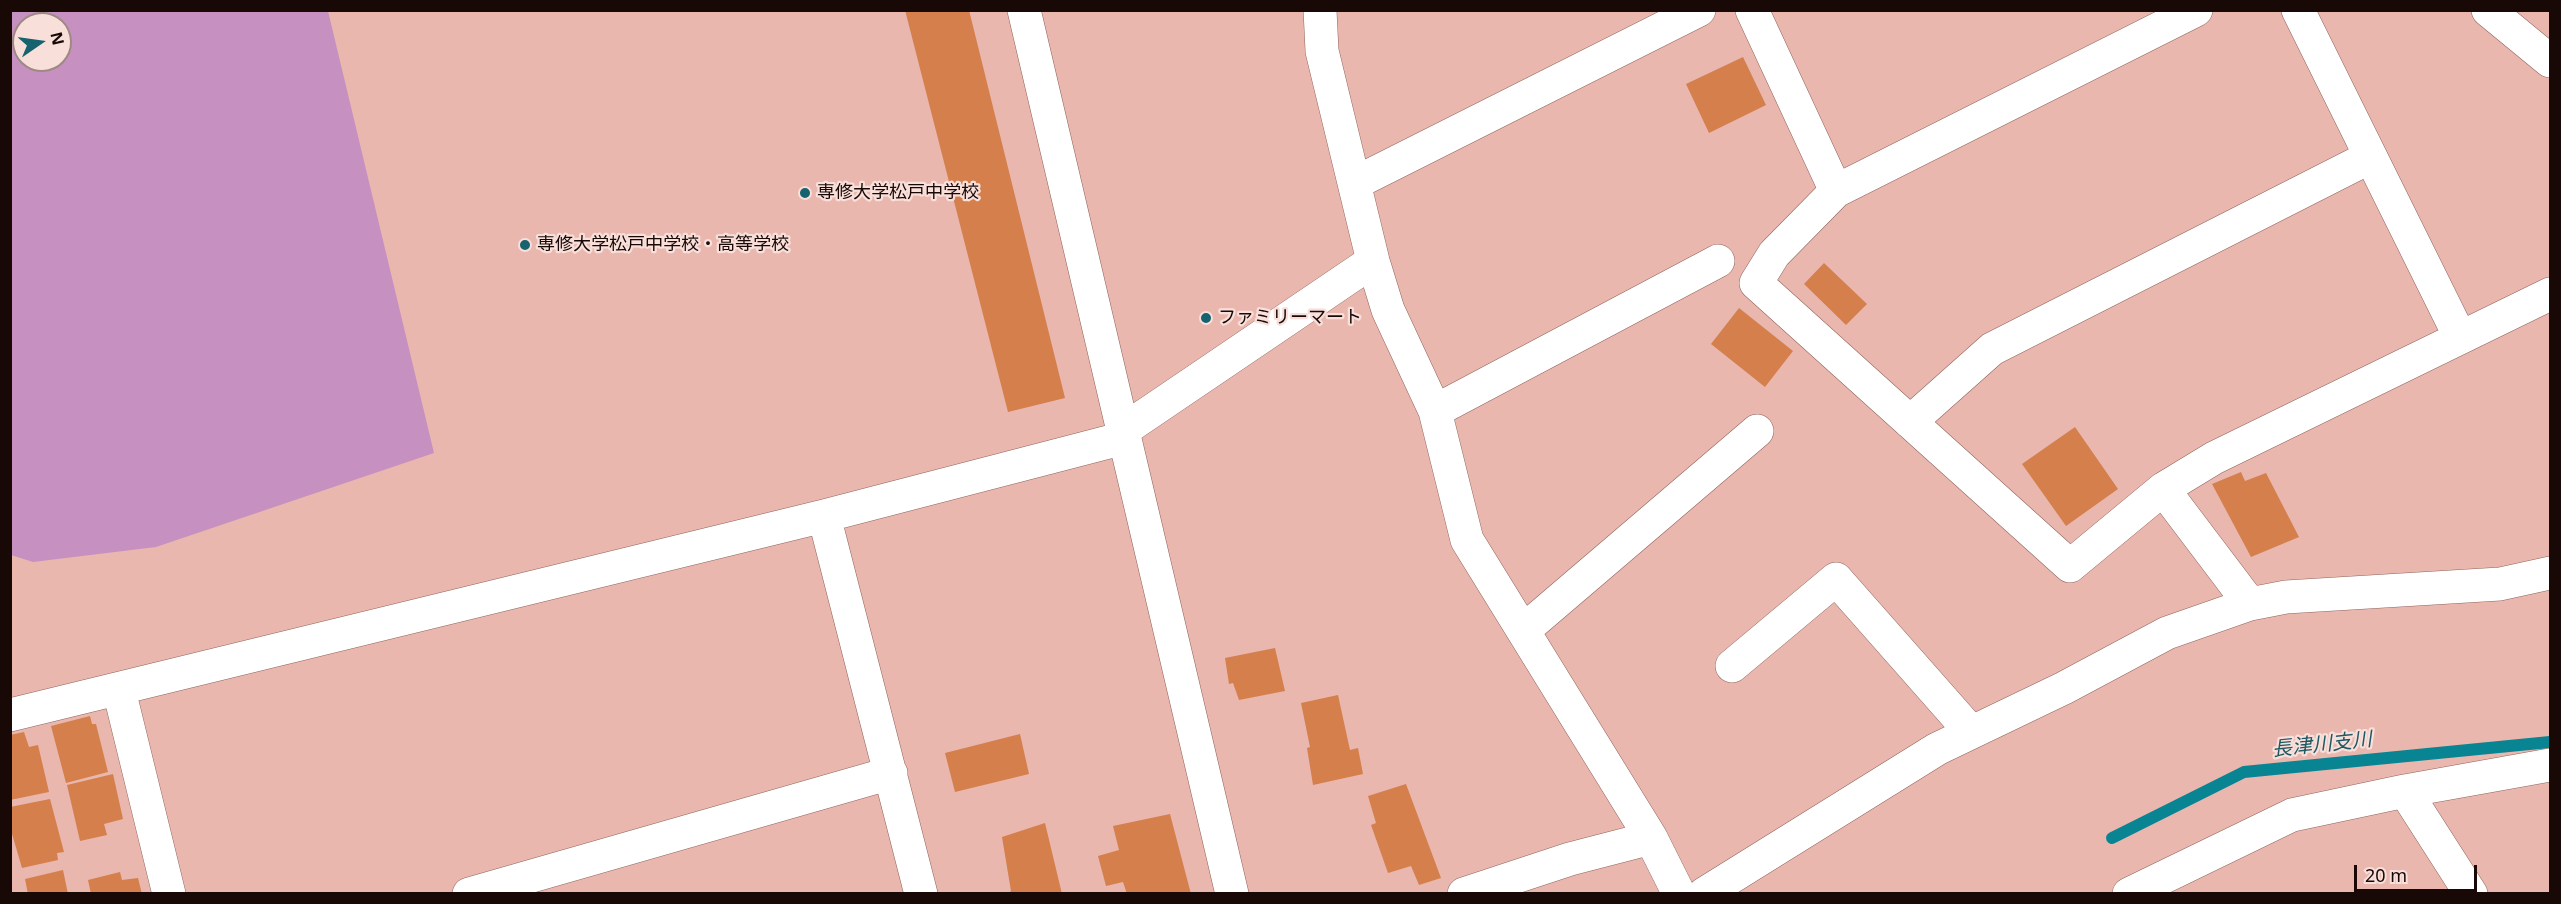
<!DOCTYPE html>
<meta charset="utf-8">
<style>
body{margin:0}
#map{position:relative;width:2561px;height:904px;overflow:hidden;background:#e9b7ae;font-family:"Noto Sans",sans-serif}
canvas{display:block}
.frame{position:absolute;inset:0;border:12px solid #180806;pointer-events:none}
.north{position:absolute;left:12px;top:12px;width:60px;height:60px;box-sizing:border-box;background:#f8dfda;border:2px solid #9e8985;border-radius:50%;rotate:77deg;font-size:16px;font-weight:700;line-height:24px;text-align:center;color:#180806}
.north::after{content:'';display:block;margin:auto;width:21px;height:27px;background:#16626e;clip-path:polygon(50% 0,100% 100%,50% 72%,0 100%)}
.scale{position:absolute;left:2354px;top:865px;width:123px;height:27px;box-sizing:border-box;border:3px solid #180806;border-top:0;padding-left:8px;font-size:18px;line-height:21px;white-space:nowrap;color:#180806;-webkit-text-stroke:4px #f8dfda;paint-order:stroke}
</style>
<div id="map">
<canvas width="2561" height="904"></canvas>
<div class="frame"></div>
<div class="north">N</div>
<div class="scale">20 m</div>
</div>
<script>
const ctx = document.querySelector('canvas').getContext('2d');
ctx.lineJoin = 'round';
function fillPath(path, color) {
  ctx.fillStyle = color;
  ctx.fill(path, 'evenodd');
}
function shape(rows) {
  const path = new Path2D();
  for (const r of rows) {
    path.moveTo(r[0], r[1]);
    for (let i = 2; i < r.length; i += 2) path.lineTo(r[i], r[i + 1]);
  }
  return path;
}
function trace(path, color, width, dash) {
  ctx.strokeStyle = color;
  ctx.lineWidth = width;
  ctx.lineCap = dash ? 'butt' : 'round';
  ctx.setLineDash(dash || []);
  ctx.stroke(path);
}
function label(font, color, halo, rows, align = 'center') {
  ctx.font = font + ' "Noto Sans","Noto Sans JP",sans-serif';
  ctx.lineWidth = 4.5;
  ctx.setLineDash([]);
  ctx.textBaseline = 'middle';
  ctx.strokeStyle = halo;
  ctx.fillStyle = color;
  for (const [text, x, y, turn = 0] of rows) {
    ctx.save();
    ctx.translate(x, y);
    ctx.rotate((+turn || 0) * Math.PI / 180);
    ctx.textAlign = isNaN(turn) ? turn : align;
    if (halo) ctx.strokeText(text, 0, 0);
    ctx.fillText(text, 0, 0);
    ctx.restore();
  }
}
fillPath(shape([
 [11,10,328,11,434,453,156,547,33,562,11,555],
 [24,24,60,24,60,60,24,60]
]), '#c690c0');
trace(shape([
 [2112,838,2244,772,2550,742]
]), '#098493', 12);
fillPath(shape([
 [905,10,969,10,1065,398,1008,412],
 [1743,57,1766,105,1709,133,1686,84],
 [1824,263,1867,304,1846,325,1804,284],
 [1739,308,1793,351,1765,387,1711,344],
 [2075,427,2118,489,2066,526,2022,464],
 [2241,472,2245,481,2266,473,2299,537,2251,557,2212,484],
 [1275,648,1285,691,1239,700,1233,683,1229,684,1225,658],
 [1338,695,1350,750,1358,748,1363,774,1313,785,1307,748,1310,747,1301,703],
 [90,716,92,724,96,724,108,772,66,783,51,726],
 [24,732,29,747,38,745,49,792,10,800,10,735],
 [1020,734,1029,774,955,792,945,753],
 [113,774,123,819,104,824,107,835,80,841,67,785],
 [1406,784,1441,878,1419,885,1411,866,1388,873,1371,825,1376,823,1368,796],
 [50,799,64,852,57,853,58,860,22,868,10,827,10,807],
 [1170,814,1191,894,1127,894,1123,882,1106,886,1098,856,1119,850,1113,826],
 [1045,823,1062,894,1007,894,1011,891,1002,837],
 [63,870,68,894,28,894,25,879],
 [120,872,122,880,138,878,142,894,91,894,88,880]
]), '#d47f4c');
const minor = shape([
 [1024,10,1232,894],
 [1320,10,1322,51,1373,261,1388,310,1435,411,1467,540,1651,838,1679,894],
 [1752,10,1836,191,2196,10],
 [2298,10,2460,337],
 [2488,10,2550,61],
 [1355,183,1699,10],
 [1836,191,1774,254,1756,283,2070,566,2163,489,2214,458,2550,294],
 [1435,411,1718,261],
 [1910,422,1992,349,2370,157],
 [1122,431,1373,261],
 [2163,489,2250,604],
 [824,516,921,894],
 [1524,630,1757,431],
 [1732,666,1836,579,1971,732],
 [119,690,169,894],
 [10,715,824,516,1124,438],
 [2405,791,2471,894],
 [469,894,891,773],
 [1464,894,1570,859,1651,838],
 [1704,894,1937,749,2064,688,2167,633,2250,604,2286,597,2500,584,2550,573],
 [2129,894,2292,815,2405,791,2550,765]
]);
trace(minor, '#90645c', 34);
trace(minor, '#fff', 33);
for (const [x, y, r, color] of [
 [805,193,6,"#16626e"],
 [525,245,6,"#16626e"],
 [1206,318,6,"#16626e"]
]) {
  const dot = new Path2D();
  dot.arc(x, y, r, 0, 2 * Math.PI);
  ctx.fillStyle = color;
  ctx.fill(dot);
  trace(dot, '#f8dfda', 2);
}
label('18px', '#180806', '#f8dfda', [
 ["専修大学松戸中学校",817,193],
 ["専修大学松戸中学校・高等学校",537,245],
 ["ファミリーマート",1218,318]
], 'left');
label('italic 20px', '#1e5963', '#f8dfda', [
 ["長津川支川",2322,745,-6]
]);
</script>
